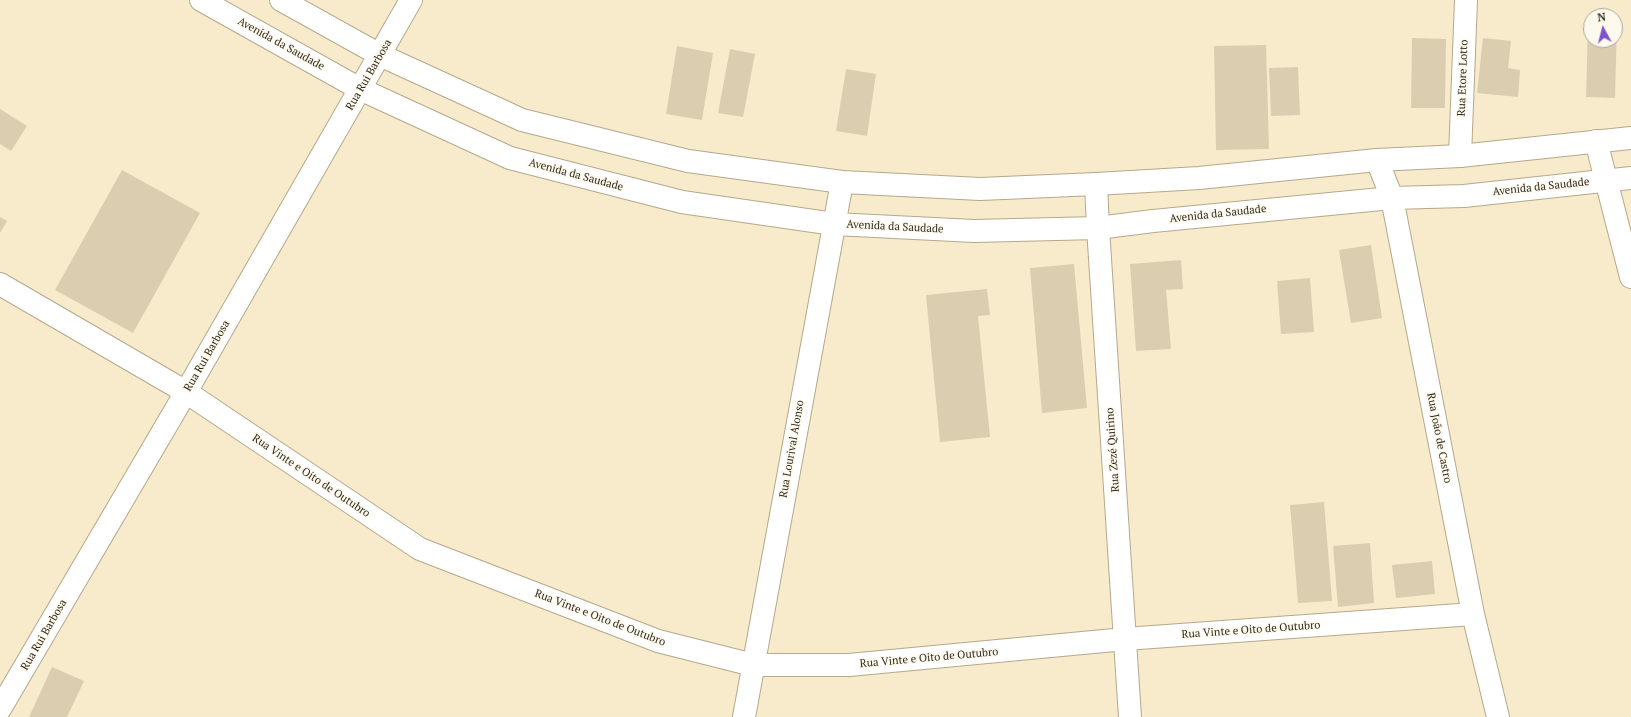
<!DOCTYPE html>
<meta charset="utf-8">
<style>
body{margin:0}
#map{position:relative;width:1631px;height:717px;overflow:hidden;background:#f8ebcc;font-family:"PT Serif",serif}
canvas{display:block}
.north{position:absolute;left:1583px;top:8px;width:40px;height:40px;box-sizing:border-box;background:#fef9ed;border:1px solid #aca79b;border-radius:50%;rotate:353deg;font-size:11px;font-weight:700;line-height:16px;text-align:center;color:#312c20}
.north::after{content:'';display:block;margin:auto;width:14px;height:18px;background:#8053cb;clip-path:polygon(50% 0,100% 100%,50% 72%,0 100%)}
</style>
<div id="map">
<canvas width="1631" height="717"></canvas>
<div class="north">N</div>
</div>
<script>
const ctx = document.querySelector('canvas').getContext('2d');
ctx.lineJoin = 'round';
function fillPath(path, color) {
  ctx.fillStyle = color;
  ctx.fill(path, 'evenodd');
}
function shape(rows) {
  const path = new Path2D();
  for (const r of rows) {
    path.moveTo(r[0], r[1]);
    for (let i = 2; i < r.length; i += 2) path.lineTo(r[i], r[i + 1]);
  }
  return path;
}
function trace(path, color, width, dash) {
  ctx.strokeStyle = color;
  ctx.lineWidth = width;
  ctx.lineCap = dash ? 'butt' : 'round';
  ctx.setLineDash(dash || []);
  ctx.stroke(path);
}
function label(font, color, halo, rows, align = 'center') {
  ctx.font = font + ' "PT Serif",serif';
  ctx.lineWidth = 3;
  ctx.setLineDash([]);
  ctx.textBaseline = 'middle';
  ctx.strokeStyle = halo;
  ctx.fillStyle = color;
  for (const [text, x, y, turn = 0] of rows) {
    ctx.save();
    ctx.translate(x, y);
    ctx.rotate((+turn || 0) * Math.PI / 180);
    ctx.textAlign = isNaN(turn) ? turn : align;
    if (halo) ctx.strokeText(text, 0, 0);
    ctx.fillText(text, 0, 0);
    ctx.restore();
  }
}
fillPath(shape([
 [1588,25,1591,25,1591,40,1615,40,1615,25,1617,25,1615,98,1586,97],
 [1412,38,1446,39,1445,108,1411,108],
 [1483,38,1511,41,1508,68,1520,70,1518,97,1477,93],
 [1266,45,1269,149,1216,150,1214,46],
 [677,46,713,53,702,120,666,114],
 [730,49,755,54,743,117,718,113],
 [1298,67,1300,115,1271,116,1269,68],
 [846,69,876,74,867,136,836,131],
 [0,109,27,126,11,151,0,144],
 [122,170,200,213,133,333,55,290],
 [0,217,7,221,0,233],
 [1371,245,1382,318,1351,323,1339,250],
 [1181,260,1183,289,1166,290,1171,349,1136,351,1130,264],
 [1074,264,1087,408,1042,413,1030,268],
 [1310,278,1314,332,1281,334,1277,281],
 [987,289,990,315,978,316,990,437,940,442,926,295],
 [1324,502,1332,601,1298,603,1290,505],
 [1370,543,1374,603,1338,607,1333,546],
 [1432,561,1435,594,1396,598,1392,565],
 [52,667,84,681,67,717,29,717]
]), '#dbceb0');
const street = shape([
 [1596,141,1631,277],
 [1460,156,1466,0],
 [1377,160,1392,198,1473,614,1498,717],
 [1096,184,1098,228,1130,717],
 [186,392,420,549,658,641,753,665,849,665,1125,639,1473,614],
 [0,709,186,392,411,0],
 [744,717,842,182]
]);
const secondary = shape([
 [201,0,360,89,510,158,682,202,834,224,974,231,1098,228,1153,221,1392,198,1464,196,1631,178],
 [281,0,380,55,522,120,688,161,842,182,980,189,1096,184,1199,178,1377,160,1460,156,1631,138],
 [0,284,186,392]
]);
trace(street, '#b5a88b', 24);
trace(secondary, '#b5a88b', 24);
trace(street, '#fff', 22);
trace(secondary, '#fff', 22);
label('11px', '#312c20', '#fef9ed', [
 ["Avenida da Saudade",281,44,29],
 ["Rua Rui Barbosa",369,75,-60],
 ["Rua Etore Lotto",1463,78,-88],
 ["Avenida da Saudade",576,175,15],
 ["Avenida da Saudade",1541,187,-6],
 ["Avenida da Saudade",1218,214,-6],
 ["Avenida da Saudade",895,227,3],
 ["Rua Rui Barbosa",207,356,-60],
 ["Rua João de Castro",1439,438,79],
 ["Rua Lourival Alonso",792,449,-80],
 ["Rua Zezé Quirino",1113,450,-94],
 ["Rua Vinte e Oito de Outubro",311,476,34],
 ["Rua Vinte e Oito de Outubro",600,618,21],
 ["Rua Vinte e Oito de Outubro",1251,630,-4],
 ["Rua Rui Barbosa",44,635,-60],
 ["Rua Vinte e Oito de Outubro",929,658,-5]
]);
</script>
